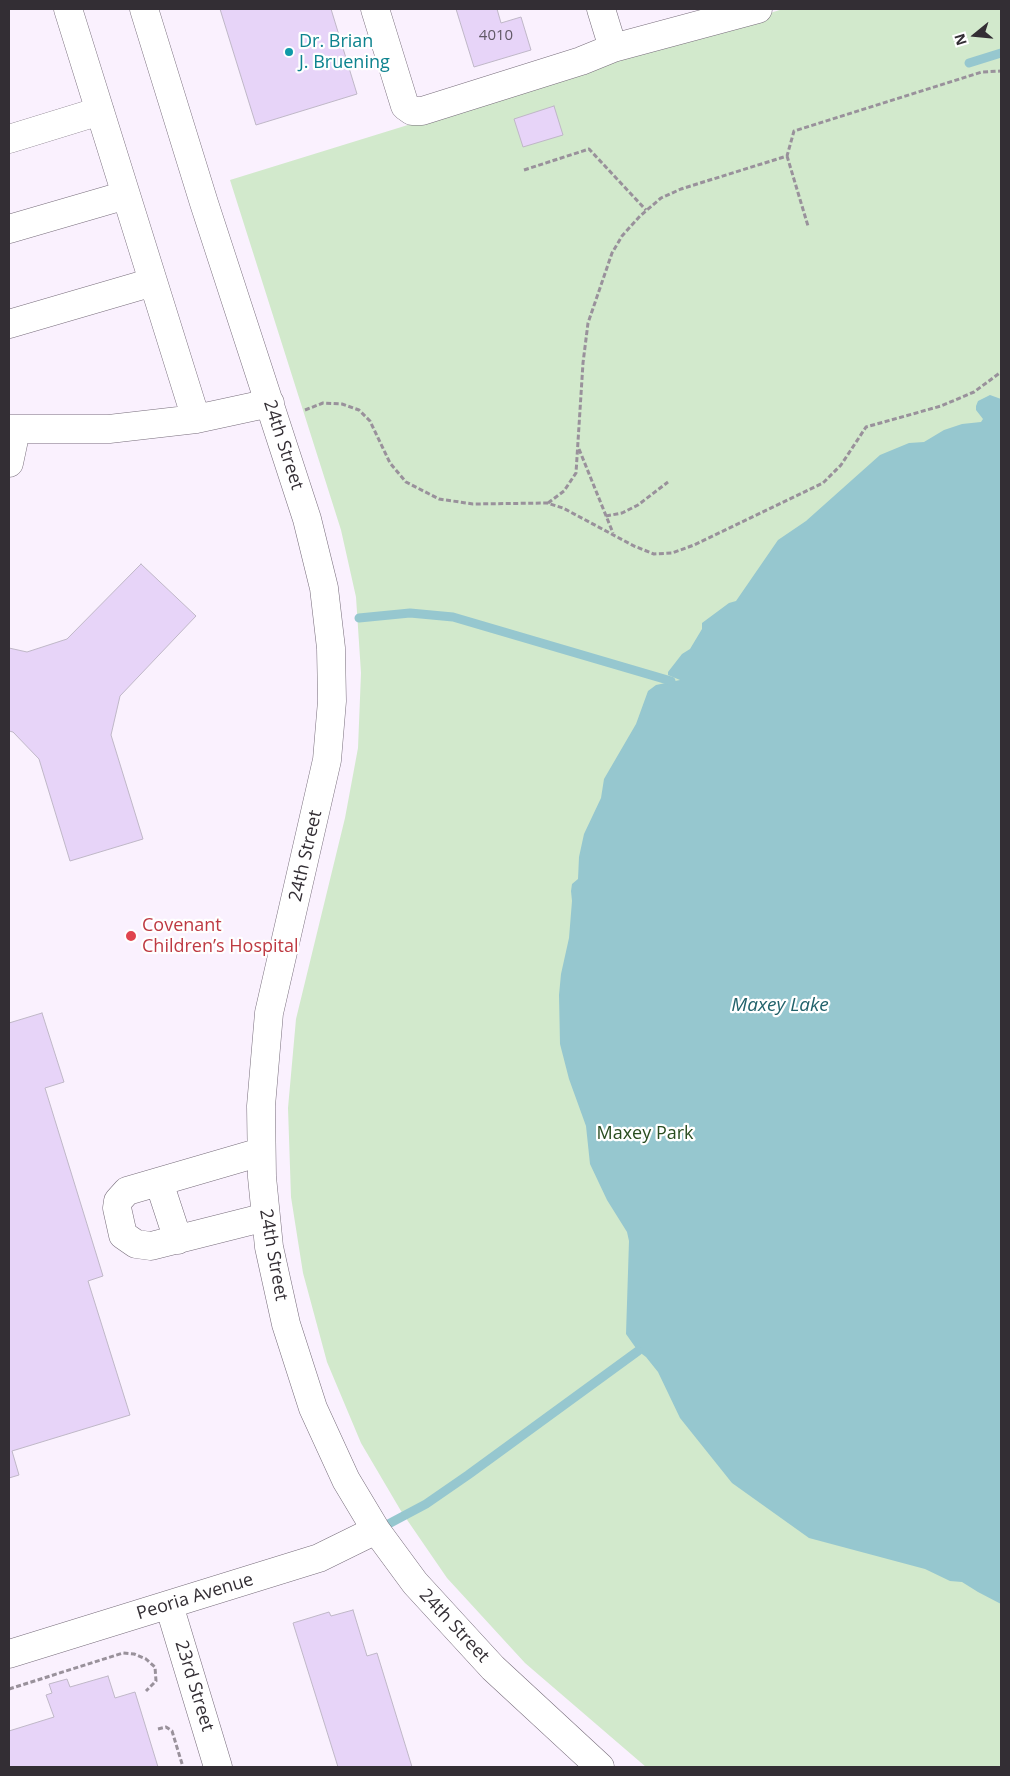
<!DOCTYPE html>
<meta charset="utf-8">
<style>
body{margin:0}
#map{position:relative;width:1010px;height:1776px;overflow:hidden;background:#faf1fe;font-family:"Open Sans",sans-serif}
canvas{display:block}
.frame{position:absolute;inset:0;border:10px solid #332e34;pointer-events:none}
.north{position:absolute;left:950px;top:10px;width:50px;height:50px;-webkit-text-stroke:4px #fff;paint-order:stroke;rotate:253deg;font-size:14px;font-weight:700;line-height:20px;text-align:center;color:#332e34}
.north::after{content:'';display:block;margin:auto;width:18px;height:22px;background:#332e34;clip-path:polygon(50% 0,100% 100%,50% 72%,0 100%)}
</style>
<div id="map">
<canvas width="1010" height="1776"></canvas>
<div class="frame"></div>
<div class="north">N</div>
</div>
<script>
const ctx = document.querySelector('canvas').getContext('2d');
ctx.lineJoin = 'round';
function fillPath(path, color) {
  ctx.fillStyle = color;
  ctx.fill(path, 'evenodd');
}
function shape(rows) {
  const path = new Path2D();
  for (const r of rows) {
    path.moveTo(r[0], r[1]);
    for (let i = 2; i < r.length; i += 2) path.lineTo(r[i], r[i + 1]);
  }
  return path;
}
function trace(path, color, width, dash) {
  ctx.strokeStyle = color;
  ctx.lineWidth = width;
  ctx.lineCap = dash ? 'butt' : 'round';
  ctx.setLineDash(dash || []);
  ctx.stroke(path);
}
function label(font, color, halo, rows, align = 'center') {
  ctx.font = font + ' "Open Sans",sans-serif';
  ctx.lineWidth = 4.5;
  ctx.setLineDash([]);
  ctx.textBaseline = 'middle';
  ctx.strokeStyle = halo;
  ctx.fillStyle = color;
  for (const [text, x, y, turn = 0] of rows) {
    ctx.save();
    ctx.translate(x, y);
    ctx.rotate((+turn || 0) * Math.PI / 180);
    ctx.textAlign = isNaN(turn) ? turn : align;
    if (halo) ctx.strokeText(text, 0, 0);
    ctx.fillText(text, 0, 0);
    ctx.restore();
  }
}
fillPath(shape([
 [783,9,1001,9,1001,1767,646,1767,525,1663,447,1578,401,1511,361,1443,327,1362,303,1273,291,1197,288,1108,296,1019,345,818,358,748,361,673,356,597,341,530,230,180]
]), '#d2e9cc');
fillPath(shape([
 [990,395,1001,399,1001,1604,978,1592,962,1582,950,1581,925,1569,809,1538,732,1483,680,1418,658,1372,646,1357,638,1351,626,1334,629,1241,627,1232,607,1200,590,1164,586,1126,569,1079,560,1044,559,995,561,974,569,938,572,901,571,891,572,884,578,879,579,857,584,834,601,798,604,779,636,724,648,691,656,685,680,680,668,675,668,672,682,654,690,649,702,629,702,623,729,603,736,601,778,540,806,521,880,455,909,443,924,442,944,430,962,424,981,422,983,419,976,410,976,406,978,401]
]), '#96c7cf');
trace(shape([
 [969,63,1001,53],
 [359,618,410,613,453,617,671,681],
 [379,1529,426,1504,468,1475,638,1351]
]), '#96c7cf', 9);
const building = shape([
 [220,9,331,9,357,94,256,125,220,9],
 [456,9,497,9,501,23,521,17,531,50,474,67,456,9],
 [554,106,563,135,523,147,514,119,554,106],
 [141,564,196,616,120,696,111,735,143,839,70,861,39,759,13,732,9,731,9,648,27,652,67,639,141,564],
 [42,1013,64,1082,45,1088,103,1276,88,1281,130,1415,12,1451,19,1475,9,1478,9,1023,42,1013],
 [353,1610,367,1656,377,1653,412,1767,338,1767,293,1623,329,1612,331,1616,353,1610],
 [108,1676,115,1698,135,1692,158,1767,9,1767,9,1731,54,1717,46,1695,52,1693,49,1684,67,1679,70,1687,108,1676]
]);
fillPath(building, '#e7d4f8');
trace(building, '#bfb7c7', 1);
const minor = shape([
 [68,9,196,419],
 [144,9,204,203,307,519,324,588,331,648,332,701,327,760,269,1013,261,1106,262,1177,269,1247,286,1324,313,1408,346,1480,376,1530,415,1583,493,1668,600,1767],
 [375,9,405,106,412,111,422,111,581,61,613,48,758,9],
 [601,9,613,48],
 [9,139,100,111],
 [9,229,126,195],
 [9,324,153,282],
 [9,429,109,429,196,419,270,403],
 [9,463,16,430],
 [261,1152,127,1191,118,1201,117,1208,123,1235,136,1244,151,1246,266,1217],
 [159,1182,178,1240],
 [169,1605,218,1767],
 [9,1654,319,1558,376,1530]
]);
trace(minor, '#776d7b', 29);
trace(shape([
 [787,156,808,226],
 [524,170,589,149,646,210],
 [305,410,323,403,342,404,359,410,370,421,390,463,406,482,439,499,473,504,547,503,563,508,634,546,654,554,672,553,694,545,823,483,841,465,866,427,941,406,974,392,1001,372],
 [579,449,613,533],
 [548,503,564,491,576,473,583,363,588,323,612,253,622,236,640,216,661,198,681,189,787,156,794,131,982,72,1001,71],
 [606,516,622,513,638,505,668,482],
 [9,1689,123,1653,134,1654,146,1659,155,1667,156,1681,146,1691],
 [158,1729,166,1727,172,1731,183,1767]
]), '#99919b', 3, [5, 2.5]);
trace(minor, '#fff', 28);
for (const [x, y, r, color] of [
 [289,52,5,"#0f9aa8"],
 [131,936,6,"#e0444e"]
]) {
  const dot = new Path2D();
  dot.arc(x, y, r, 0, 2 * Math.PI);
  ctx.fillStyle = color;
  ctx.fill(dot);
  trace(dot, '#fff', 2);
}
label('15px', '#605865', null, [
 ["4010",496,36]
]);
label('18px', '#0d838f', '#fff', [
 ["Dr. Brian",299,42],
 ["J. Bruening",299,63]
], 'left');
label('18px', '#332e34', '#fff', [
 ["24th Street",283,445,72],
 ["24th Street",306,856,-77],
 ["24th Street",273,1255,80],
 ["Peoria Avenue",195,1597,-17],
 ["24th Street",454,1626,47],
 ["23rd Street",194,1686,73]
]);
label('18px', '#be3a42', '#fff', [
 ["Covenant",142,926],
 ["Children’s Hospital",142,947]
], 'left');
label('18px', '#2a4d20', '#fff', [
 ["Maxey Park",645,1134]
]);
label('italic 19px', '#21626b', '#fff', [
 ["Maxey Lake",780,1006]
]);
</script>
